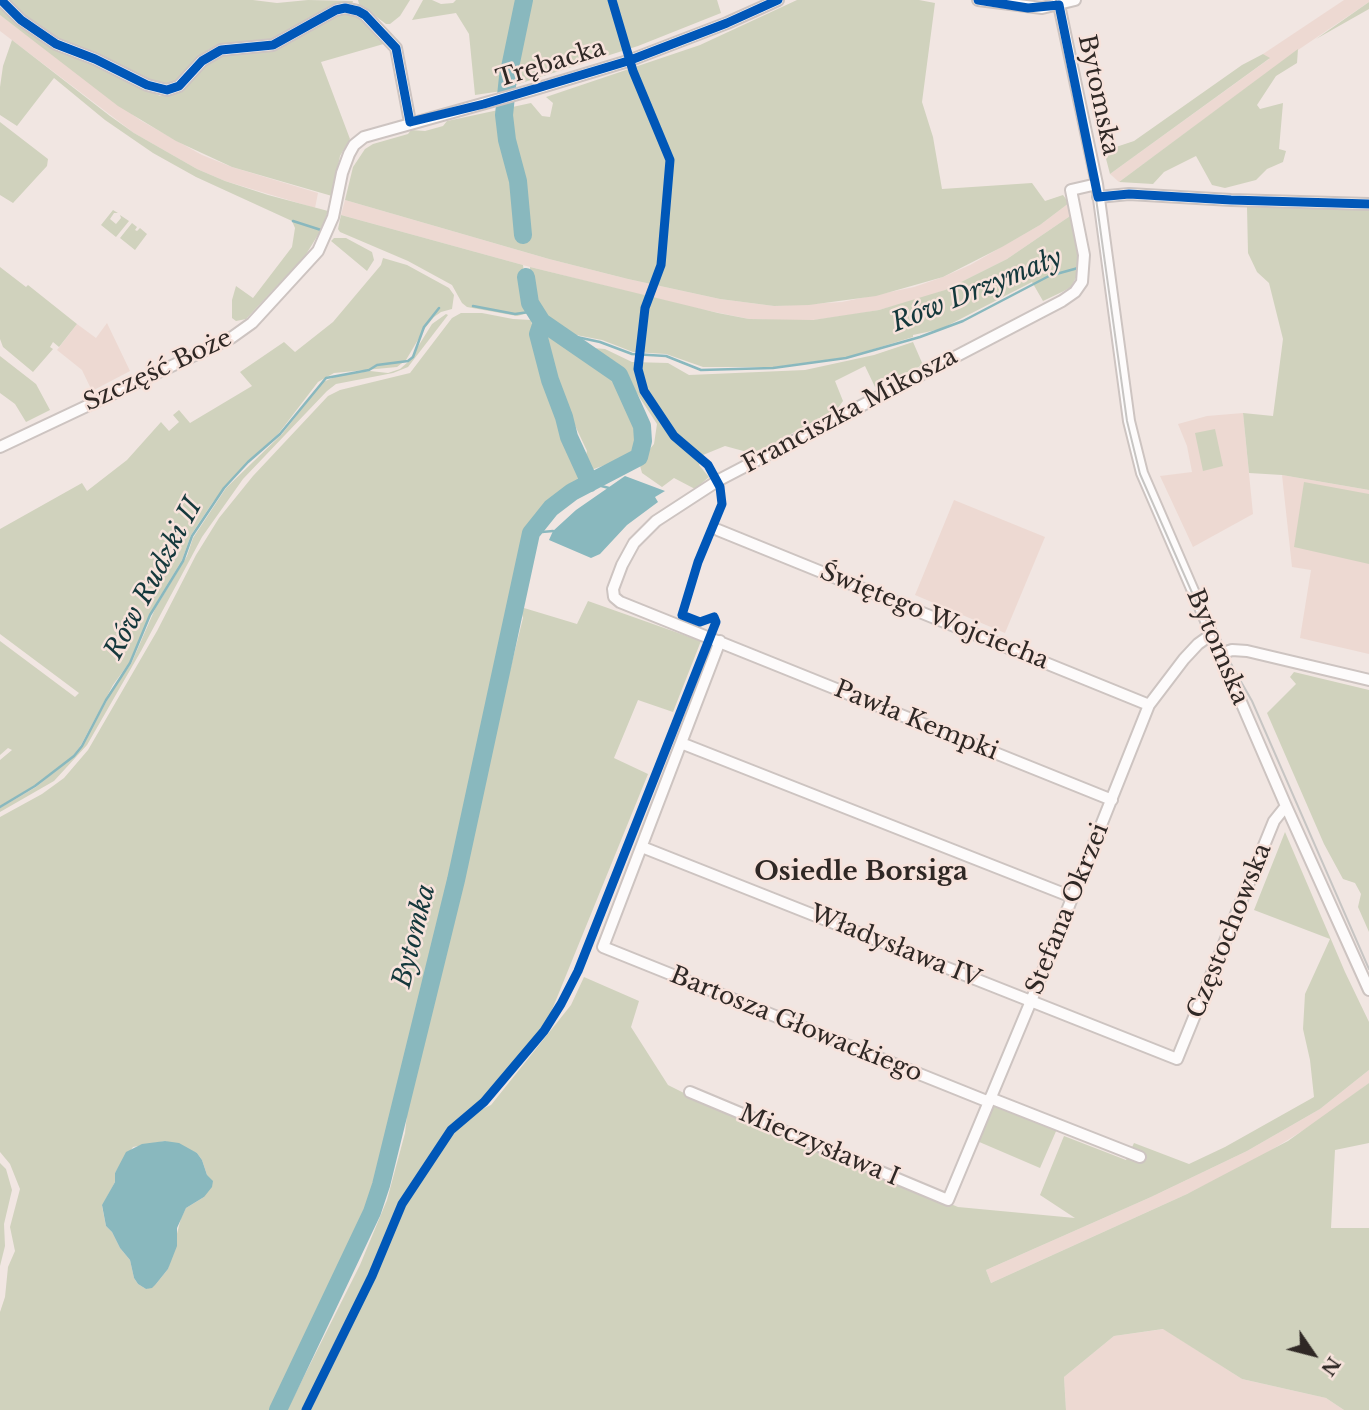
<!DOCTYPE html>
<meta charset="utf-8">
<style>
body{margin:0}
#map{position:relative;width:1369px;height:1410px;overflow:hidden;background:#f1e6e2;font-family:"Libre Baskerville",serif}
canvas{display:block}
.north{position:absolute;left:1278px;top:1319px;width:70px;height:70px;-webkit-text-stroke:5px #f7e3dc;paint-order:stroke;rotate:125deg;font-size:19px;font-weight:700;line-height:28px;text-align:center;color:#2f2825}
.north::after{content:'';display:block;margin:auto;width:24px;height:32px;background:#2f2825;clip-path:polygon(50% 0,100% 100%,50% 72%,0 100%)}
</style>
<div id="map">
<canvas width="1369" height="1410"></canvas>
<div class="north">N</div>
</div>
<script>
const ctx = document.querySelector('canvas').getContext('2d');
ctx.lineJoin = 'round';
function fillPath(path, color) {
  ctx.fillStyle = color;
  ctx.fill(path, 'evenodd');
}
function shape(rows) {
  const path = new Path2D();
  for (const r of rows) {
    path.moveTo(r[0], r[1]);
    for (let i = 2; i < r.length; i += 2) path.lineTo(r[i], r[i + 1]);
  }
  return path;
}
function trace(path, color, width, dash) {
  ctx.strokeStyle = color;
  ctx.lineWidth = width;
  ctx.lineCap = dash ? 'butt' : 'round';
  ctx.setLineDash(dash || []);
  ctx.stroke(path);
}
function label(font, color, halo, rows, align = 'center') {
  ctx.font = font + ' "Libre Baskerville",serif';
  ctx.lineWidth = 5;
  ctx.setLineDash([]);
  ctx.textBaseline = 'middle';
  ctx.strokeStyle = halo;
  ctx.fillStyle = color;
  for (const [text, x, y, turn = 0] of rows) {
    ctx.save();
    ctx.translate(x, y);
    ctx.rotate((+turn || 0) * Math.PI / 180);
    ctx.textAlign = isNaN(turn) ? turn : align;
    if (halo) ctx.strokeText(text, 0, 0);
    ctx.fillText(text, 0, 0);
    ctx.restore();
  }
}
fillPath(shape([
 [1344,0,1369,0,1369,2,1298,50,1119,182,1110,174,1269,59,1263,54],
 [0,15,140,120,202,155,232,167,318,193,315,208,225,181,197,169,134,133,0,31],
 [345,200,549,259,628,279,720,299,774,306,842,302,914,287,943,277,970,265,1040,225,1069,203,1073,214,1007,259,945,290,921,299,879,310,844,316,813,320,773,320,749,319,690,307,530,267,341,215],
 [107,323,130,371,92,391,82,370,57,350,77,324,96,338],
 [1243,413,1253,514,1193,547,1160,476,1192,472,1187,446,1178,424,1207,416],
 [1282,475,1369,490,1369,654,1300,638,1311,570,1292,567],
 [954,500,1045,537,1005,633,915,595],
 [1369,1070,1369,1083,1360,1090,1320,1120,1252,1162,1187,1194,991,1283,986,1270,1151,1197,1247,1151,1320,1109],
 [1164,1329,1242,1379,1326,1398,1344,1410,1066,1410,1064,1377,1114,1336]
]), '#edd9d2');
fillPath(shape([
 [4,0,253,0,277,3,308,0,353,1,352,4,333,5,272,41,209,49,174,84,161,86,67,45,44,33],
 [358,0,410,0,400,16,390,24,386,24,359,4],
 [423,0,432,0,441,4,453,3,456,0,520,0,502,91,475,95,469,34,456,13,412,20],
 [530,0,717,0,721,13,638,46,512,86],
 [797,0,919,0,935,3,922,102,933,137,942,189,1032,183,1045,201,1063,195,1069,203,1040,225,1002,247,943,277,876,296,809,305,774,306,720,299,628,279,549,259,345,200,353,167,365,149,373,144,408,134,411,130,425,131,443,126,447,121,531,103,542,116,550,117,553,103,546,97,700,45],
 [1369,2,1369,9,1316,39],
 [0,3,15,18,160,96,178,93,204,64,220,54,279,48,336,14,349,14,362,20,387,43,321,62,350,139,340,156,332,196,232,167,176,141,118,106,0,15],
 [12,40,110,116,134,133,197,169,225,181,268,195,328,211,321,230,305,256,246,319,236,321,232,318,232,300,236,286,253,298,292,247,295,228,292,221,196,177,153,153,105,120,54,78,17,126,0,115,0,87,3,66],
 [1298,49,1297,63,1276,76,1257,105,1260,109,1283,103,1279,149,1286,151,1283,162,1267,169,1256,180,1225,188,1212,185,1196,156,1164,172,1153,184,1119,182],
 [1263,54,1270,58,1110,174,1104,151,1134,141,1242,65],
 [0,122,48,159,47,166,13,203,0,195],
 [1247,207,1369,209,1369,490,1282,475,1249,473,1243,413,1273,416,1283,339,1269,283,1257,272,1248,253],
 [113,210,118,213,114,213,110,219,116,224,121,218,120,215,129,221,116,237,101,225],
 [1073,214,1079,256,1079,272,1071,287,1062,292,1043,301,1032,282,941,329,913,335,913,337,848,357,775,367,703,367,666,354,633,352,602,340,560,332,544,320,538,312,529,279,530,267,718,313,749,319,813,320,879,310,945,290,1007,259],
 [341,215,523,265,528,304,532,312,517,316,467,307,462,303,452,285,408,261,340,232,338,229],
 [132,223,137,227,135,230,137,231,140,228,147,234,135,250,120,238],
 [334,238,346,238,372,252,374,260,367,271,331,241],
 [383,258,407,265,449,288,454,295,452,309,441,312,434,317,425,328,406,360,397,367,334,373,318,382,279,433,248,461,213,502,191,535,182,560,152,610,129,663,113,685,81,745,73,756,34,786,0,806,0,760,12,750,8,748,0,755,0,641,75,697,79,693,0,634,0,529,82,483,87,491,127,460,161,422,169,431,179,422,173,415,179,410,190,423,252,386,240,372,284,342,295,352,333,322,381,265],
 [0,267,26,287,28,285,77,324,59,347,53,342,50,347,53,349,33,372,3,347,0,339],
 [461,313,482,313,513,319,531,320,545,379,567,452,582,470,578,473,580,476,573,485,539,512,526,534,376,1198,275,1410,0,1410,0,1312,5,1297,8,1267,15,1251,10,1227,20,1189,10,1164,0,1152,0,817,42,794,64,778,88,750,157,631,196,555,219,518,253,476,328,396,340,390,410,373,452,318],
 [165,1141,197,1153,202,1160,207,1175,204,1197,186,1208,181,1218,168,1269,156,1284,146,1289,138,1284,134,1278,130,1260,120,1248,112,1232,106,1226,102,1206,115,1182,115,1173,133,1147],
 [446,314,448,315,408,367,393,373,336,384,327,391,243,479,202,537,141,651,87,745,54,781,0,812,0,808,36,787,73,757,82,746,115,686,131,664,155,609,187,556,193,538,226,488,282,434,323,382,337,376,370,371,388,373,400,369,409,361,432,324],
 [547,332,613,374,621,386,640,431,637,454,588,471,584,462,587,451,563,400,544,335],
 [913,342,923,365,875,387,865,366,835,381,843,401,838,408,762,450,747,452,725,446,703,455,699,465,709,477,695,489,674,478,662,487,642,473,639,462,654,444,657,424,617,363,593,348,605,349,632,362,668,363,689,375,805,370,874,355],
 [0,356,36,384,50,410,26,422,15,404,0,393],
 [1215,429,1223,466,1203,471,1195,433],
 [1304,482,1369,494,1369,564,1294,547],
 [588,601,701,641,673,712,638,700,614,758,648,774,545,1027,471,1114,491,1105,571,1005,584,977,639,1001,631,1027,668,1085,690,1096,958,1207,1075,1218,1040,1195,1064,1136,1126,1160,1134,1143,1189,1164,1225,1147,1314,1097,1310,1060,1303,1029,1305,994,1330,939,1254,910,1285,832,1345,972,1369,1022,1369,1070,1320,1109,1247,1151,1151,1197,986,1270,991,1283,1187,1194,1288,1141,1369,1083,1369,1143,1335,1150,1331,1228,1369,1228,1369,1410,1344,1410,1326,1398,1242,1379,1163,1329,1114,1336,1064,1377,1066,1410,287,1410,360,1265,387,1200,405,1133,411,1078,469,836,471,834,472,822,523,618,522,613,524,608,577,624],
 [1294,672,1369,690,1369,932,1358,907,1361,894,1355,883,1343,879,1324,844,1267,713,1296,684,1290,677],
 [995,1106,1057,1129,1040,1168,977,1141,991,1108],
 [0,1163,6,1169,12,1190,4,1224,5,1246,0,1266]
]), '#d0d2bd');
fillPath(shape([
 [625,476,665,491,655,497,658,502,627,525,600,554,591,558,549,540,553,531,576,510],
 [165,1141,179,1143,197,1153,202,1160,207,1175,213,1181,212,1187,204,1197,186,1208,177,1228,177,1246,168,1269,156,1284,152,1288,146,1289,138,1284,134,1278,130,1260,120,1248,112,1232,106,1226,102,1205,115,1182,115,1173,126,1152,142,1144]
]), '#89b8be');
trace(shape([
 [293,221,321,230],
 [473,306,515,314,529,312,532,308],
 [558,333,600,342,632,354,666,356,701,370,773,368,846,358,920,337,963,321,1049,276,1078,268],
 [590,483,609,488],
 [531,533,553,531],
 [0,807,35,786,74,756,82,746,106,700,130,663,150,615,183,561,192,536,224,488,248,462,280,434,326,378,369,370,377,365,408,361,413,357,424,327,439,308]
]), '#89b8be', 2.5);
trace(shape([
 [523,235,518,181,507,140,504,115,508,77,524,0],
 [542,322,538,334,550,380,564,417,569,437,590,483],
 [278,1410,372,1212,381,1185,456,880,531,533,551,508,572,492,639,457,643,441,642,426,619,375,542,322,530,303,526,277]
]), '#89b8be', 18);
const minor = shape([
 [1,0,21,20,56,44,95,59,147,85,167,90,179,86,202,61,221,50,273,45,336,10,345,8,358,11,365,15,396,48,410,122],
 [978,0,1042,8,1075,0],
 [1058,0,1097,184,1129,421,1142,473,1286,806,1369,990],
 [1097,184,1071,190,1084,255,1082,282,1075,292,1062,301,719,480,656,521,634,543,622,565,613,589,614,597,620,602,1112,800],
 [1098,197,1129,194,1231,200,1369,204],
 [0,447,231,338,252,323,318,251,333,217,342,173,349,154,354,145,364,137,532,90,628,61,727,23,778,0],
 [718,530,1149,705],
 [720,641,603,947,989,1102],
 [1220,654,1232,650,1247,651,1369,680],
 [681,743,1072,897],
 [642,847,1177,1059,1274,821,1286,806],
 [690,1092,948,1200,1031,1001,1149,705,1184,659,1198,644,1212,634],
 [990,1098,1140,1157]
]);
trace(minor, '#cdc4c1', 14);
trace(minor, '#fdfbfb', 10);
trace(shape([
 [1056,0,1094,184,1127,421,1140,474,1197,604,1252,701,1369,969]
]), '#c7c5c3', 2);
trace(shape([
 [1,0,21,20,56,44,95,59,147,85,167,90,179,86,202,61,221,50,273,45,336,10,345,8,358,11,365,15,396,48,410,122,484,104,628,61,727,23,778,0],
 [978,0,1028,8,1059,5,1098,197,1129,194,1231,200,1369,204],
 [306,1410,372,1276,402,1204,451,1130,484,1102,544,1031,561,1004,578,971,716,622,714,617,700,622,682,615,698,562,722,504,720,487,708,465,674,436,644,391,638,369,645,308,661,265,662,254,670,160,633,71,612,0]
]), '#0057b8', 9);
label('24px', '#2f2825', '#f7e3dc', [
 ["Trębacka",551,64,-17],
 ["Bytomska",1098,95,78],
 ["Szczęść Boże",158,371,-25],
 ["Franciszka Mikosza",850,411,-28],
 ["Świętego Wojciecha",934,617,22],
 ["Bytomska",1217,647,67],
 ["Pawła Kempki",916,721,22],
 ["Stefana Okrzei",1068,909,-68],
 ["Częstochowska",1230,931,-68],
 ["Władysława IV",895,947,22],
 ["Bartosza Głowackiego",796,1025,22],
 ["Mieczysława I",819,1146,23]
]);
label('italic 26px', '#14383c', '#f7e3dc', [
 ["Rów Drzymały",977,291,-22],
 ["Rów Rudzki II",154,579,-62],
 ["Bytomka",415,936,-76]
]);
label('bold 26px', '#2f2825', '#f7e3dc', [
 ["Osiedle Borsiga",861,873]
]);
</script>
